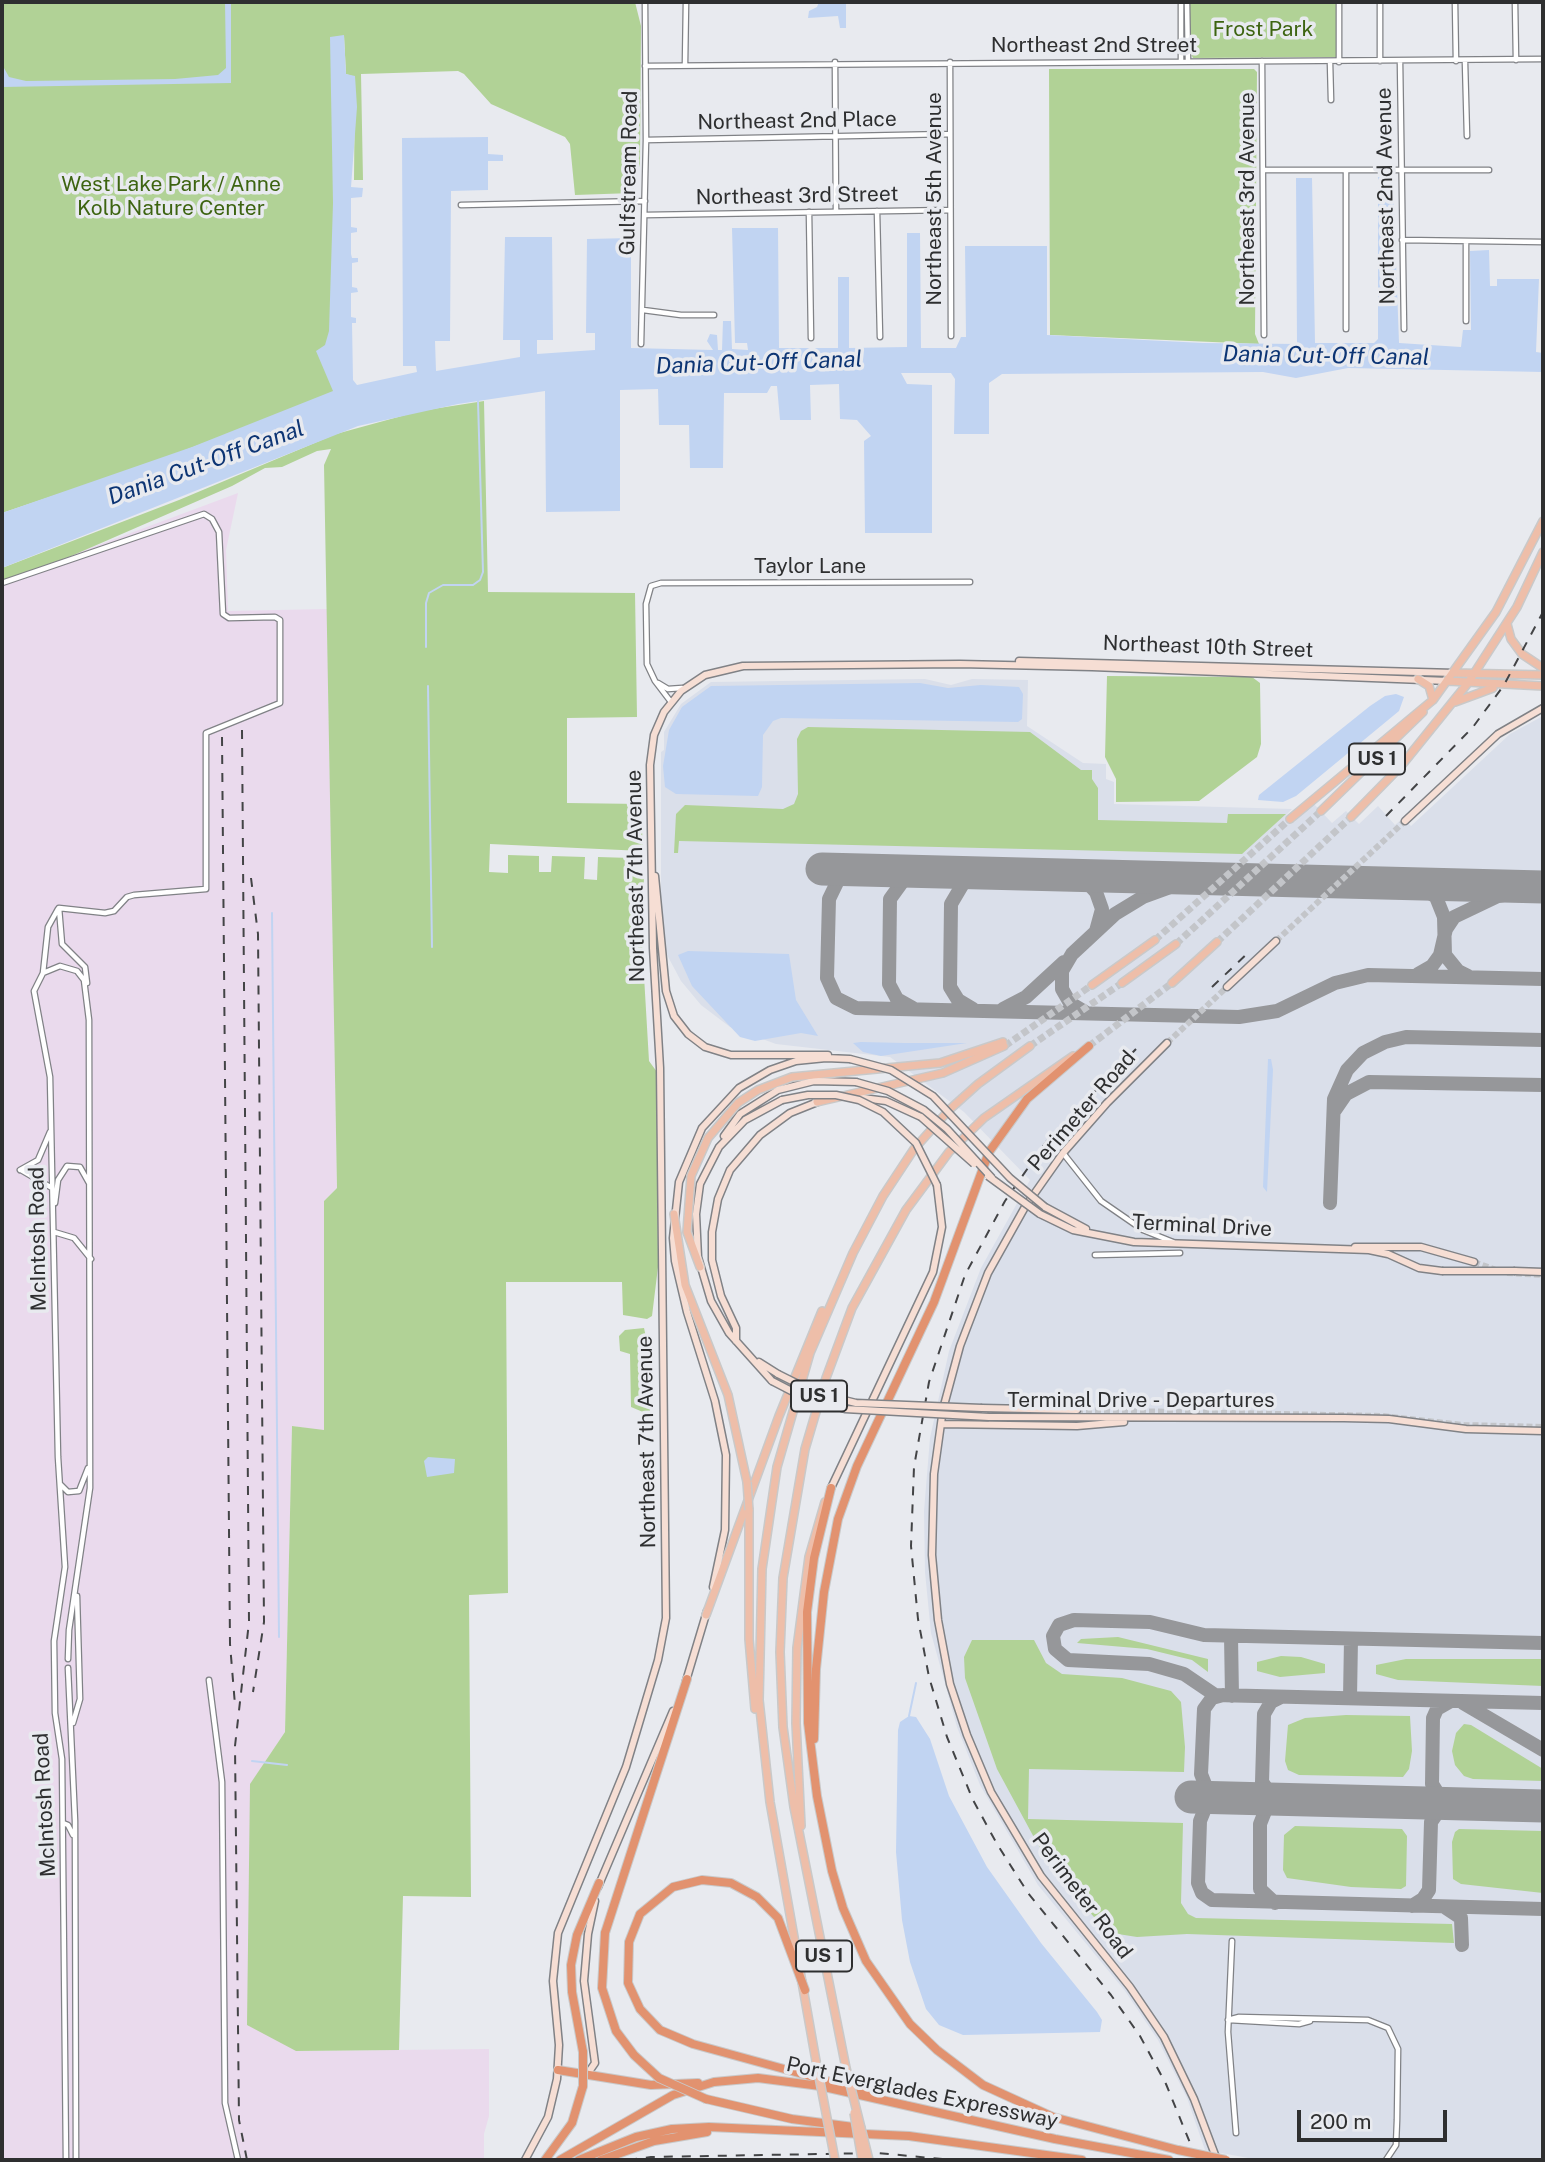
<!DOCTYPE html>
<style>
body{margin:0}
#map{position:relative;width:1545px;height:2162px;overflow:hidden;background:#e8eaef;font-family:"Public Sans",sans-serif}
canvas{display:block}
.frame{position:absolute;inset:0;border:4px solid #2e2f30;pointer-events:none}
.scale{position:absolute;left:1297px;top:2110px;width:150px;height:32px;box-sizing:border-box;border:4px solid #2e2f30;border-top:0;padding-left:9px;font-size:21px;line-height:24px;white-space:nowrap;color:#2e2f30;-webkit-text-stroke:5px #e8eaef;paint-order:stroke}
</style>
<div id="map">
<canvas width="1545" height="2162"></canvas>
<div class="frame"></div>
<div class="scale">200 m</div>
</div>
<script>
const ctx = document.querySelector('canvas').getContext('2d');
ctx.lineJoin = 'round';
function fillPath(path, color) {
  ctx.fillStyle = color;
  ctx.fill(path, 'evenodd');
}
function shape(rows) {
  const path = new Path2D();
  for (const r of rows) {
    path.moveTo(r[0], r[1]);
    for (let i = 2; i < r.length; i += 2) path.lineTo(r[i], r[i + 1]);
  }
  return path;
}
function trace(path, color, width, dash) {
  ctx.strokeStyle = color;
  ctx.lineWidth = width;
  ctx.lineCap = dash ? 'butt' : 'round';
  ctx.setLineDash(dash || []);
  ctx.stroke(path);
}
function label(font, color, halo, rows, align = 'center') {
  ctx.font = font + ' "Public Sans",sans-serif';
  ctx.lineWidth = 7;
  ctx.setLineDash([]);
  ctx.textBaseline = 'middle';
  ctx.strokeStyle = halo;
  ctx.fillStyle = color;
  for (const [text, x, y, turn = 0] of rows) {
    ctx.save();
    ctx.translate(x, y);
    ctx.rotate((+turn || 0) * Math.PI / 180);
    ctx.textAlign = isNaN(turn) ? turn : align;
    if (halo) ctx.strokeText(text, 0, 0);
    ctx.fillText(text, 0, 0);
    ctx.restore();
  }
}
fillPath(shape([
 [238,493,226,550,228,611,327,609,337,1188,324,1201,324,1431,292,1426,285,1732,250,1785,296,2051,489,2049,489,2116,484,2134,484,2160,2,2160,2,581]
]), '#eadaed');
fillPath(shape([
 [925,679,951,685,972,679,1028,680,1027,726,1083,763,1106,764,1106,779,1114,782,1114,804,1292,809,1286,815,1294,822,1314,804,1332,823,1346,811,1359,824,1378,806,1395,825,1403,818,1411,826,1510,734,1543,716,1543,2160,1259,2160,1205,2150,1187,2098,1158,2040,1125,1991,1038,1885,980,1785,957,1727,931,1633,925,1572,924,1511,930,1438,949,1351,981,1268,1030,1180,964,1112,890,1057,776,1044,730,1027,701,1005,681,981,665,951,661,927,661,752,664,750,664,732,681,704,711,682]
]), '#dadfea');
fillPath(shape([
 [2,2,635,2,641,26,640,163,633,193,575,195,570,144,565,137,491,104,464,74,458,71,361,74,363,180,354,180,355,77,346,74,344,36,340,392,148,464,2,513],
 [1190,2,1337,2,1336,57,1193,58,1190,52],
 [1049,69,1254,69,1257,72,1255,334,1259,344,1050,335],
 [484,401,488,592,635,593,637,717,567,718,567,803,641,804,643,851,490,844,489,872,508,873,508,855,539,856,539,872,551,872,552,856,585,857,584,879,597,880,598,857,631,858,632,874,644,875,642,942,649,1061,657,1072,658,1267,652,1316,647,1319,623,1315,622,1282,506,1282,508,1593,469,1595,471,1897,403,1896,399,2050,296,2051,247,2025,250,1784,285,1732,292,1426,324,1430,324,1201,337,1188,324,465,331,449,317,451,282,467,265,468,232,486,69,557,2,581,2,568,179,500,336,434,420,411],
 [1107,676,1252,677,1260,683,1261,744,1257,757,1199,801,1116,802,1116,779,1105,757],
 [808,727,1030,732,1081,770,1092,770,1092,779,1098,788,1098,820,1227,823,1228,814,1286,814,1242,854,679,841,678,853,674,853,676,814,685,805,783,809,794,804,798,794,797,739,801,731],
 [644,1328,654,1373,650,1411,643,1412,631,1407,630,1354,620,1351,619,1336,625,1330],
 [1118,1637,1208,1659,1208,1672,1192,1660,1147,1649,1077,1643,1081,1639],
 [972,1640,1034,1640,1046,1663,1062,1674,1122,1678,1171,1691,1181,1702,1185,1747,1184,1772,1029,1769,1028,1819,1183,1823,1181,1903,1188,1914,1196,1918,1452,1924,1454,1943,1187,1934,1137,1937,1118,1934,1101,1925,1065,1884,1037,1843,997,1769,965,1678,964,1657],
 [1281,1656,1301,1657,1325,1664,1325,1673,1280,1677,1257,1671,1257,1662],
 [1406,1659,1543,1659,1543,1686,1398,1680,1376,1674,1376,1665],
 [1346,1715,1410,1716,1412,1751,1409,1769,1403,1777,1299,1775,1288,1770,1285,1761,1288,1725,1305,1718],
 [1464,1724,1471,1725,1543,1769,1543,1781,1473,1779,1464,1776,1455,1765,1452,1751,1456,1733],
 [1295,1826,1402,1829,1407,1836,1406,1886,1401,1889,1351,1887,1287,1878,1283,1870,1284,1835],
 [1459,1829,1543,1831,1543,1893,1461,1884,1453,1879,1452,1842,1455,1832]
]), '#b1d296');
fillPath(shape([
 [2,2,4,68,9,77,26,81,175,79,218,75,226,68,225,2,231,2,231,83,2,87],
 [819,2,846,2,846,28,840,28,838,16,808,18,809,11,817,7],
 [344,35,346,74,355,76,357,107,351,187,363,188,362,197,351,198,351,227,357,228,357,232,351,233,351,254,352,258,358,258,358,262,352,263,352,287,357,288,358,292,351,293,351,317,356,318,356,323,352,323,353,380,357,385,417,372,416,366,403,366,402,138,488,137,488,154,503,155,503,161,488,161,488,190,451,191,450,341,435,341,436,371,520,357,520,340,503,340,505,237,552,237,553,340,537,340,537,354,595,350,595,333,586,333,587,239,631,238,631,348,713,350,707,341,710,334,717,335,718,350,722,350,723,321,731,321,732,349,748,350,747,343,735,343,732,228,778,228,779,348,838,348,838,277,849,277,849,348,907,347,907,233,920,233,921,348,956,348,961,337,966,337,965,246,1047,246,1047,335,1203,343,1297,344,1296,178,1312,178,1315,343,1374,343,1378,339,1378,177,1393,178,1399,343,1461,347,1463,330,1471,330,1470,251,1489,250,1490,286,1497,286,1497,279,1539,279,1536,352,1543,353,1543,372,1348,368,1296,378,1263,372,1002,374,989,383,989,434,954,434,955,379,951,373,901,373,907,384,932,385,932,533,865,533,864,441,871,436,857,420,840,419,839,384,810,385,811,420,780,420,777,386,771,386,767,393,724,393,723,468,690,468,689,425,659,425,658,389,620,390,620,511,546,512,545,391,458,404,358,426,2,568,2,513,192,447,333,391,316,351,325,345,329,331,333,203,330,37],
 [920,683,948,688,981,685,1019,687,1023,694,1022,719,1018,722,781,718,773,721,763,735,762,787,758,796,676,794,665,787,663,766,669,730,682,707,711,686],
 [1396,694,1404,697,1399,711,1296,796,1283,802,1258,800,1259,795,1370,706,1385,696],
 [688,951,789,954,796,1000,818,1036,801,1033,755,1041,740,1037,692,986,678,955],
 [861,1042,905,1043,967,1043,881,1056,863,1052,853,1043],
 [1268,1059,1271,1059,1273,1070,1267,1192,1263,1187],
 [428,1457,455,1459,454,1473,427,1477,424,1461],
 [909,1716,916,1717,930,1739,949,1796,987,1867,1041,1943,1097,2012,1102,2020,1100,2032,963,2035,939,2025,926,2009,910,1962,902,1920,896,1852,898,1730,900,1722]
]), '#c1d4f2');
trace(shape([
 [426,647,426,603,429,593,443,585,473,585,480,580,483,572,478,401],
 [428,686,432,947],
 [272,913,279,1637],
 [909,1716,916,1683],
 [252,1761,287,1765]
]), '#c1d4f2', 2);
trace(shape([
 [843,870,829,899,827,978,836,998,856,1008,1239,1017,1277,1011,1335,983,1368,975,1543,979],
 [1064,875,1087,882,1096,892,1102,909,1096,931],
 [1400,883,1421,887,1436,897,1444,917,1445,955,1458,971,1468,976],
 [1418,974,1432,966,1440,955,1446,929,1454,917,1498,896,1543,888],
 [913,1008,897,999,889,984,890,899,903,881,931,872],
 [973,1009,958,1000,950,987,951,904,964,882,974,877,993,874],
 [1003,1009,1026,997,1064,962],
 [1085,1012,1070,1003,1062,989,1062,971,1072,954,1115,914,1143,897,1176,885,1220,879],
 [1335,1110,1346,1094,1369,1082,1543,1085],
 [1330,1203,1334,1099,1347,1070,1363,1053,1385,1042,1406,1037,1543,1040],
 [1231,1636,1232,1696],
 [1543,1643,1204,1635,1150,1622,1074,1620,1059,1625,1053,1636,1055,1649,1068,1660,1149,1664,1184,1674,1215,1695,1543,1703],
 [1281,1697,1271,1702,1264,1714,1262,1782,1270,1794,1282,1800],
 [1350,1698,1351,1639],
 [1451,1701,1437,1709,1433,1718,1432,1784,1442,1800,1459,1804],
 [1463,1703,1543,1750],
 [1222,1798,1206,1806,1200,1821,1198,1883,1202,1893,1212,1900,1543,1909],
 [1222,1798,1208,1792,1201,1774,1204,1709,1212,1698,1223,1695],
 [1275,1903,1260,1889,1260,1824,1266,1809,1282,1800],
 [1412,1906,1423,1899,1429,1890,1431,1822,1440,1809,1458,1804],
 [1446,1908,1461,1918,1462,1945]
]), '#96979a', 14);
trace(shape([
 [822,869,1543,887],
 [1191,1797,1543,1806]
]), '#96979a', 33);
trace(shape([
 [1276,941,1405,821],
 [1167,1043,1227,987],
 [1474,1262,1496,1270],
 [1507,1273,1543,1275],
 [1077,1410,1382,1416,1464,1425,1543,1427]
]), '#c3c5c9', 6, [6, 3]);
trace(shape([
 [1155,940,1290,819],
 [1217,942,1351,817],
 [1176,944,1321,811],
 [1005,1046,1092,985],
 [1030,1046,1122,983],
 [1089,1046,1172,983]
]), '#c3c5c9', 7, [7, 3.5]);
const street = shape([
 [1181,2,1181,62],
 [1187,2,1188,62],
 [1339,2,1339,62],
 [1380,2,1380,61],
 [1455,2,1456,61],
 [1515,2,1516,60],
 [1262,61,1264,335],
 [1400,61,1404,329],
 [835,62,836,211],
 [950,62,951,336],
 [1330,62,1331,100],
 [1465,62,1467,136],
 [685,65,686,2],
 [645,66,1543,59],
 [646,140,949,134],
 [1264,170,1489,170],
 [1346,170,1346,329],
 [461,205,645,201],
 [877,211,880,337],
 [809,212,811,338],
 [645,215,950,210],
 [1402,240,1543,242],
 [643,310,681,315,714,315],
 [1466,321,1466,241],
 [641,344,646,140,645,2],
 [2,583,204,514,212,519,219,532,223,614,229,618,275,617,280,620,280,703,206,733,206,889,134,895,127,897,114,911,105,913,59,908],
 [658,683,668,689,682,688],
 [671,702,655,681,647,664,646,604,651,586,661,583,970,582],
 [59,908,62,944,85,967,87,983],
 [43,973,48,927,58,909],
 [1063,1153,1101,1201,1143,1230,1173,1242],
 [20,1170,38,1160,50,1132],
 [21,1170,52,1188],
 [55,1203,58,1180,67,1166,80,1167,89,1183],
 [54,1232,74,1238,91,1259],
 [1095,1255,1180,1253],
 [61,1485,68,1492,79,1491,88,1468],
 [68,1668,75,1821,76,2160],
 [209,1680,222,1782,225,2103,238,2160],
 [73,1723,80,1699,77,1596],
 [63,1823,68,1825,73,1835],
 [1232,1941,1228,2032,1236,2133],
 [1228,2020,1239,2017,1368,2020,1388,2028,1398,2049,1397,2120,1396,2145,1386,2160],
 [1229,2020,1299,2024,1310,2021],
 [66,2160,62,1759,55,1713,54,1641,65,1567,58,1457,50,1077,34,991,43,973,60,966,77,971,84,980,89,1020,90,1488,69,1630,68,1659]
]);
const secondary = shape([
 [1019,661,1455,673],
 [1405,821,1498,734,1543,708],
 [655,876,666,991,674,1016,688,1034,705,1047,731,1055,828,1055],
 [1227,987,1276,941],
 [1167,1043,1107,1103,1063,1153,1025,1207,988,1273,960,1346,943,1409,934,1474,932,1555,938,1620,950,1684,967,1735,991,1792,1041,1876,1130,1987,1164,2037,1194,2099,1217,2160],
 [855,1097,886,1101,921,1117],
 [724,1136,740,1114,778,1090,814,1081,856,1082],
 [1045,1207,1086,1229],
 [1040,1214,1073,1230,1134,1242,1369,1250,1388,1254,1419,1268,1442,1271],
 [1355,1247,1421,1247,1474,1262],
 [1515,1271,1543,1272],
 [736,1341,736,1328,721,1296,712,1260,712,1232,718,1199,730,1170,760,1135,790,1113,820,1101],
 [759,1362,778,1374],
 [772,1381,729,1333,711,1301,698,1257,696,1214,700,1184,719,1147,745,1120,782,1100],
 [982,1408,1077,1410],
 [989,1417,1344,1418,1389,1419,1466,1429,1543,1431],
 [941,1424,1077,1426,1124,1422],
 [831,1488,933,1272,942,1227,937,1185],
 [713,1587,725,1530,726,1455,715,1401,687,1312,675,1261,673,1238,679,1182,702,1128,739,1088,770,1070,796,1061,826,1058,850,1059],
 [686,1681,707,1611],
 [598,1887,673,1711],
 [586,2076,595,2063,584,1981,588,1934,595,1901],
 [525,2160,548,2117,557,2079,559,2045,553,1981,558,1933,626,1767,658,1660,666,1618,660,1068,653,948,650,765,654,735,664,712,681,691,705,675,743,666,960,664,1092,667,1448,681]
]);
const primary = shape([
 [1507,624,1511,639,1522,654,1543,668],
 [1455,673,1543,675],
 [1418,679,1429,686,1433,700],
 [1448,681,1543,686],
 [1455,702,1493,688],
 [1321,811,1423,712],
 [1351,817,1401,766,1468,683,1517,607,1543,552],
 [1290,819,1433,700,1496,612,1543,521],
 [1122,983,1176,944],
 [1172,983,1217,942],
 [1092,985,1155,940],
 [817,1102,943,1073,1004,1046],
 [674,1214,685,1285,728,1395,747,1482],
 [700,1267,687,1232,691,1176,708,1138,738,1103,758,1090,792,1077,940,1063,1003,1042],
 [749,1510,749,1639,755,1709],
 [706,1615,779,1416,822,1311],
 [801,1826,796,1723,797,1648,809,1557,825,1502],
 [816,2061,770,1802,759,1700,762,1569,777,1467,810,1353,853,1253,883,1196,914,1149,949,1110,978,1084,1030,1046],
 [846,2068,794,1807,783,1727,780,1652,783,1578,805,1449,826,1378,852,1308,906,1210,949,1152,984,1118,1073,1056]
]);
const highway = shape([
 [831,1488,814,1558,807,1612,808,1723,817,1796,832,1871,843,1908,866,1961,910,2024,937,2050,983,2085,1053,2117,1178,2150],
 [814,1739,816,1669,824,1592,838,1519,857,1466,934,1302,989,1152,1027,1099,1089,1046],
 [605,1933,687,1679],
 [805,1990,778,1918,757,1897,731,1883,702,1880,673,1887,640,1914,629,1942,628,1983,640,2009,660,2030,693,2044,868,2092],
 [583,2052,572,1992,571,1965,577,1935,599,1883],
 [558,2070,651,2085,698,2083],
 [706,2099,792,2119,861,2128],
 [545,2160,572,2123,583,2086],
 [560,2160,673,2095,714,2082,758,2078,820,2086,1055,2139,1169,2160],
 [579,2160,636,2137,672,2129,709,2127,909,2136,1082,2160],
 [601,2160,654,2141,707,2132]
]);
trace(street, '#808286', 7);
trace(secondary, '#808286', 9);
trace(primary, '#c9c9c9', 10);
trace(highway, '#c9c9c9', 10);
trace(street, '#fff', 4.5);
trace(secondary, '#f6ded4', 6);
trace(primary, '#eebea9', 7);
trace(highway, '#e2926f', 8);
trace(shape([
 [242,730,249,1622,235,1746,239,2120,247,2160],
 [222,737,230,1644,235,1705],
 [1386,816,1473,727,1504,685,1543,612],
 [251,878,258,934,264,1622,253,1692],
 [1212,987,1250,951],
 [1136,1049,1046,1142,1005,1201,965,1275,929,1382,914,1467,911,1546,918,1619,929,1677,947,1737,973,1800,997,1844,1028,1893,1111,1995,1140,2036,1166,2084,1197,2160],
 [628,2160,651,2157,878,2153,952,2160]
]), '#434446', 2, [9, 9]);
const secondaryBridge = shape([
 [850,1059,891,1070,933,1096,1010,1178,1045,1207],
 [856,1082,888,1091,924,1110,947,1129,992,1178],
 [782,1100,808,1095,836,1095,859,1100,883,1112,916,1143,937,1185],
 [921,1117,974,1164],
 [988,1176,1040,1214],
 [1442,1271,1515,1271],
 [778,1374,816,1393,856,1403,982,1408],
 [772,1381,801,1396,845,1409,989,1417]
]);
const primaryBridge = shape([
 [747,1482,749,1510],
 [816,2061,835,2160],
 [846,2068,869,2160],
 [854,2113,862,2160]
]);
const highwayBridge = shape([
 [605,1933,602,1988,616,2031,634,2055,659,2078,706,2099],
 [583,2052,583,2086],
 [1178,2150,1226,2160]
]);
trace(secondaryBridge, '#808286', 9, []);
trace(primaryBridge, '#c9c9c9', 10, []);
trace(highwayBridge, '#c9c9c9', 10, []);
trace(secondaryBridge, '#f6ded4', 6);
trace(primaryBridge, '#eebea9', 7);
trace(highwayBridge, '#e2926f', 8);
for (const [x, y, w] of [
 [1377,759,56],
 [819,1396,56],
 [824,1956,56]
]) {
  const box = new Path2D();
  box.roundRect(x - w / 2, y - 15.5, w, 31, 5);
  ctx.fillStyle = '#e8eaef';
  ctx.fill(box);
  trace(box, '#2e2f30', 2);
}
label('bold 19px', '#2e2f30', null, [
 ["US 1",1377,759],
 ["US 1",819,1396],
 ["US 1",824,1956]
]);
label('21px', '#3d6411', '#e8eaef', [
 ["Frost Park",1263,30],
 ["West Lake Park / Anne",171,185],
 ["Kolb Nature Center",171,209]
]);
label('21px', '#2e2f30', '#e8eaef', [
 ["Northeast 2nd Street",1094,46],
 ["Northeast 2nd Place",797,121,-1],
 ["Gulfstream Road",629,173,-89],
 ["Northeast 3rd Street",797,196,-1],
 ["Northeast 2nd Avenue",1386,196,-91],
 ["Northeast 5th Avenue",935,199,-90],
 ["Northeast 3rd Avenue",1248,199,-90],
 ["Taylor Lane",810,567],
 ["Northeast 10th Street",1208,647,2],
 ["Northeast 7th Avenue",636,876,-91],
 ["Perimeter Road",1082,1111,-49],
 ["Terminal Drive",1202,1226,3],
 ["McIntosh Road",38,1239,-91],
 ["Terminal Drive - Departures",1141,1401],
 ["Northeast 7th Avenue",647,1442,-91],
 ["McIntosh Road",45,1805,-93],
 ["Perimeter Road",1082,1896,53],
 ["Port Everglades Expressway",922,2093,12]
]);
label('italic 23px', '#0d3574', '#e8eaef', [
 ["Dania Cut-Off Canal",1326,356,1],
 ["Dania Cut-Off Canal",759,363,-2],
 ["Dania Cut-Off Canal",206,463,-20]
]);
</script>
